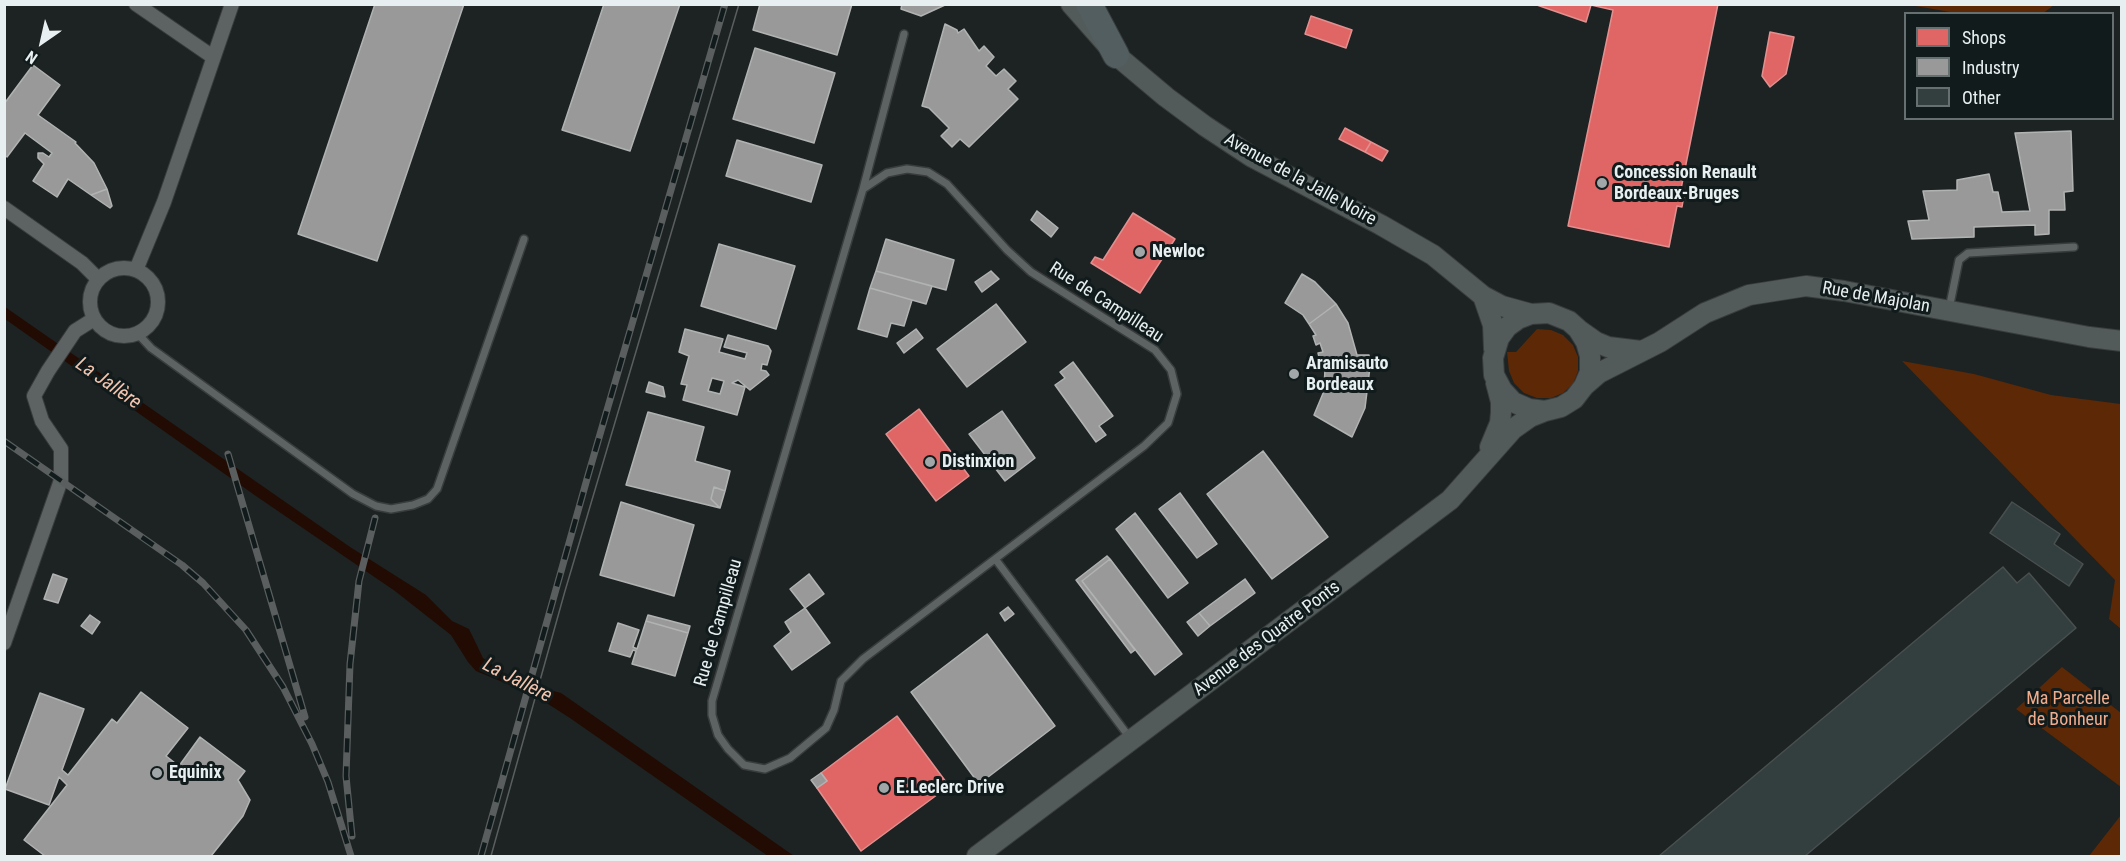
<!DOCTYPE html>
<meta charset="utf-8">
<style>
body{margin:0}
#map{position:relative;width:2126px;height:861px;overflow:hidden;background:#1d2222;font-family:"Roboto Condensed",sans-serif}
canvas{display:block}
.frame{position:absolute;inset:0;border:6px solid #e8eff0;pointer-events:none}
.legend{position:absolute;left:1904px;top:12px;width:210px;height:108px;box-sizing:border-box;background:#111b1c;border:2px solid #677071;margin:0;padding:8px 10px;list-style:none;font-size:18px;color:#e8eff0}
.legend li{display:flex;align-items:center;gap:12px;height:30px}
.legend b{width:30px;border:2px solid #677071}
.north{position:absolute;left:12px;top:12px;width:60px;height:60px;-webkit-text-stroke:4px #111b1c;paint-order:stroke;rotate:214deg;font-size:16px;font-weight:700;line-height:24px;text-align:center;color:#e8eff0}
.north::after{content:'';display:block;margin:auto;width:21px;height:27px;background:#e8eff0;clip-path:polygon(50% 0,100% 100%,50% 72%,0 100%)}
</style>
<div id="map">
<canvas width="2126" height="861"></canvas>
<div class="frame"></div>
<ul class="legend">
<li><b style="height:16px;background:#e06666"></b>Shops</li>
<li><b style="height:16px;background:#999"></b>Industry</li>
<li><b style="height:16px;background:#333e3e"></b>Other</li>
</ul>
<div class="north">N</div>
</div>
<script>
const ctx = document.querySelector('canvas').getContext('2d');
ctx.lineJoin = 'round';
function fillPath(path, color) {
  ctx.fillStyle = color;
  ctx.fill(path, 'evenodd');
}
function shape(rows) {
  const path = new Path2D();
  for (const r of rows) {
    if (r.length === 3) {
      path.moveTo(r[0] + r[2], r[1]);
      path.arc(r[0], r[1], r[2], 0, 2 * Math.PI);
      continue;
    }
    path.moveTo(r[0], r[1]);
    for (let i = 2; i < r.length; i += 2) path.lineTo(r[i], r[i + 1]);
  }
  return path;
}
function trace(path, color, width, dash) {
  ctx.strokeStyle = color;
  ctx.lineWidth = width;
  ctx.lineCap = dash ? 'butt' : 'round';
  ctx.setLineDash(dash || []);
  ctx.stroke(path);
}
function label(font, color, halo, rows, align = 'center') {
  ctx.font = font + ' "Roboto Condensed",sans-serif';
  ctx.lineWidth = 6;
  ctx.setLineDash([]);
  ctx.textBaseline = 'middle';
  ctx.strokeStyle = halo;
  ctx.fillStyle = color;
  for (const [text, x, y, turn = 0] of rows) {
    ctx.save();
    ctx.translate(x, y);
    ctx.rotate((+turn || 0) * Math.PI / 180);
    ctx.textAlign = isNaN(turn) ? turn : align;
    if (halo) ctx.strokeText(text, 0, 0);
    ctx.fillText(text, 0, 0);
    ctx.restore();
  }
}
fillPath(shape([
 [1910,5,2054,5,2042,14,1956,13],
 [1537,329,1551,330,1563,335,1573,345,1578,357,1578,371,1573,384,1563,393,1551,398,1537,398,1524,393,1514,383,1509,371,1507,352,1516,352],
 [1902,361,1974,374,2051,395,2121,404,2121,629,2109,619,2115,580],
 [2062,667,2121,713,2121,787,2016,709],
 [2121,815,2121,856,2089,856]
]), '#5c2806');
fillPath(shape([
 [5,307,350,547,426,595,452,621,469,629,483,658,514,681,561,693,794,856,768,856,570,718,534,695,476,671,468,662,451,635,395,591,256,496,5,319]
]), '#220b03');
const shops = shape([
 [1534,4,1718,4,1680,194,1684,195,1682,207,1677,206,1669,247,1568,226,1613,10,1591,5,1586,22,1534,4],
 [1311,16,1352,30,1346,48,1305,34,1311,16],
 [1770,32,1794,37,1786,74,1770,87,1762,76,1770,32],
 [1345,128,1371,142,1365,152,1339,139,1345,128],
 [1371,142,1388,151,1382,161,1365,152,1371,142],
 [1133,213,1175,239,1140,293,1091,263,1095,257,1103,260,1133,213],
 [919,409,969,476,936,501,886,434,919,409],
 [897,716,949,786,861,851,817,788,827,781,821,773,897,716]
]);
fillPath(shops, '#e06666');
trace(shops, '#e28f8f', 1.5);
const industry = shape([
 [375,4,464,4,377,261,298,234,375,4],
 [604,4,680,4,630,151,562,130,604,4],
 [760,4,852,4,837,55,753,30,760,4],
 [902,4,945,4,945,5,921,16,901,9,902,4],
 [945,24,957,30,958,33,964,29,979,51,984,46,994,57,986,66,996,76,1004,69,1016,81,1008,89,1018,99,969,147,960,139,952,147,941,136,949,128,929,108,922,106,945,24],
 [755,48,835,73,814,143,733,119,755,48],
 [33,65,60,85,38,115,76,142,75,143,94,163,107,189,91,195,68,179,57,197,33,181,44,164,38,158,38,153,43,153,49,157,52,153,25,133,7,157,4,155,4,104,33,65],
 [2071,131,2073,191,2064,192,2065,210,2049,210,2049,234,2035,235,2035,225,1974,227,1974,237,1912,239,1908,221,1929,220,1923,191,1957,190,1957,180,1989,174,1993,192,1998,192,2002,212,2030,211,2015,133,2071,131],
 [737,140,822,165,811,202,726,176,737,140],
 [107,189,112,206,110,208,91,195,107,189],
 [1037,211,1058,228,1051,237,1031,220,1037,211],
 [886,239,954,260,946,290,876,271,886,239],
 [719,244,795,266,776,329,701,306,719,244],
 [876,271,932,286,926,304,870,288,876,271],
 [991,271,999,279,982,292,975,282,991,271],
 [1302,274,1315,282,1336,304,1309,324,1303,315,1285,303,1302,274],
 [870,288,912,300,904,326,891,323,887,337,858,329,870,288],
 [996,304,1026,342,967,387,937,349,996,304],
 [1336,304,1348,323,1357,355,1369,355,1370,367,1365,408,1352,437,1314,415,1324,391,1325,368,1325,361,1320,361,1318,353,1323,352,1320,343,1316,345,1313,336,1316,335,1309,324,1336,304],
 [685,329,723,339,719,352,745,359,747,353,724,347,728,335,768,346,771,351,767,365,762,364,761,370,766,371,769,375,750,390,738,380,732,383,745,387,737,415,683,400,687,385,681,384,689,356,679,352,685,329],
 [712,378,724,381,720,394,708,391,712,378],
 [916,329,923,338,904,353,897,343,916,329],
 [1073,362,1113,416,1099,426,1106,435,1096,442,1055,385,1065,378,1060,372,1073,362],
 [649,382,663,387,665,397,646,392,649,382],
 [1002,411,1035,458,1005,481,969,434,1002,411],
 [648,412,704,427,695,461,730,471,725,491,714,487,711,499,720,508,626,485,648,412],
 [1263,451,1328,537,1272,579,1207,494,1263,451],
 [714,487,725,491,720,508,711,499,714,487],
 [1180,493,1217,544,1197,558,1159,509,1180,493],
 [621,502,694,525,674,596,600,575,621,502],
 [1135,513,1188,583,1168,598,1116,529,1135,513],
 [1107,556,1110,559,1082,581,1135,650,1131,653,1076,580,1107,556],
 [1110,559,1182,654,1155,675,1082,581,1110,559],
 [53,574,67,579,58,603,44,599,53,574],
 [809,574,824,594,805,608,790,589,809,574],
 [1245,579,1255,593,1210,626,1199,613,1245,579],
 [1008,607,1014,614,1005,621,1000,613,1008,607],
 [805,608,830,643,792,670,774,646,791,632,785,622,805,608],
 [1199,613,1210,626,1198,636,1187,622,1199,613],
 [90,615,100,622,92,634,81,626,90,615],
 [648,615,690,626,688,633,646,621,648,615],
 [646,621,688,633,675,676,632,664,636,651,633,650,630,657,609,651,618,623,639,630,633,647,637,649,646,621],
 [987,634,1055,726,979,784,911,692,987,634],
 [141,692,188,728,166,756,179,766,200,737,245,771,238,780,250,800,243,816,211,856,45,856,24,840,67,785,59,777,49,805,5,789,40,693,84,709,62,770,68,775,112,719,117,723,141,692],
 [821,773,827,781,817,788,811,780,821,773]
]);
fillPath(industry, '#999');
trace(industry, '#b1b3b3', 1.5);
const building = shape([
 [2012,502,2060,534,2054,544,2083,564,2069,586,1990,533,2012,502],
 [2003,567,2017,583,2029,573,2076,628,1805,856,1659,856,2003,567]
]);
fillPath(building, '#333e3e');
trace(building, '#494e4e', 1.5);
const lane = shape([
 [907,169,928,172,947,184,1007,250,1031,272,1155,350,1171,370,1177,394,1168,423,1144,446,863,659,841,681,834,710,826,728,790,758,765,769,744,765,728,749,718,735,712,715,712,701,863,189,887,173,907,169],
 [863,189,904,34],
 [1949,309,1959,260,1968,253,2074,247],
 [138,334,151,348,353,494,376,506,391,509,413,505,428,499,437,489,524,239],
 [996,560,1130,738]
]);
const street = shape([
 [136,4,213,57],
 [4,208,82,263,98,279],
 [124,302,34],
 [136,270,164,202,232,4],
 [4,643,61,480,61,449,42,421,34,396,48,371,75,331,94,319]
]);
const secondary = shape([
 [1071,4,1116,55,1166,97,1205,126,1252,157,1381,225,1433,255,1483,296,1502,306,1531,314,1549,313,1569,321,1578,329,1586,342,1590,356,1590,372,1584,386,1574,399,1561,407,1545,411,1529,409,1513,402,1502,390,1494,375,1493,358,1499,338,1507,327,1518,319,1531,314],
 [1483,296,1493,325,1494,349],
 [1579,330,1596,342,1608,347,1641,351],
 [1584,386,1599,373,1660,342,1705,313,1749,295,1806,286,1844,291,2089,337,2122,341],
 [1490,447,1500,423,1501,412,1501,402,1496,383],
 [977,856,1450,500,1513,429,1530,417,1545,411]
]);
const highway = shape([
 [1089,4,1116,55]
]);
trace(lane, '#383c3d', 10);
trace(street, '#383c3d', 16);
trace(secondary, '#383c3d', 22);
trace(highway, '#383c3d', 28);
trace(lane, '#5d6262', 7);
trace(street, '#5d6262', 14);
trace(secondary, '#535a5a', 20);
trace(highway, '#525e5f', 26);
trace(shape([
 [491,856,565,591,739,4]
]), '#5a5e5e', 1.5);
const rail = shape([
 [4,441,182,565,203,583,246,630,283,687,312,744,328,782,351,856],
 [228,454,305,717],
 [352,836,346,776,350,664,359,581,375,518],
 [481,856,587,479,725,4]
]);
trace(rail, '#5a5e5e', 7);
trace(rail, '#111b1c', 4.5, [14]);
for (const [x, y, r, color] of [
 [1602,183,6,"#a1a7a8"],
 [1140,252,6,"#a1a7a8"],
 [1294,374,6,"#a1a7a8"],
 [930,462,6,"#a1a7a8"],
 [157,773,6,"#a1a7a8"],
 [884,788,6,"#a1a7a8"]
]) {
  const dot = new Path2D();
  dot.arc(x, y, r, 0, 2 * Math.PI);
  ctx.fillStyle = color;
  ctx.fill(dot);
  trace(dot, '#111b1c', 2);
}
label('bold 18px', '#e8eff0', '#111b1c', [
 ["Concession Renault",1614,173],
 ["Bordeaux-Bruges",1614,194],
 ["Newloc",1152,252],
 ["Aramisauto",1306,364],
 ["Bordeaux",1306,385],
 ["Distinxion",942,462],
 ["Equinix",169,773],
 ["E.Leclerc Drive",896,788]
], 'left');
label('18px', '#e8eff0', '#111b1c', [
 ["Avenue de la Jalle Noire",1300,180,29],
 ["Rue de Majolan",1876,298,10],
 ["Rue de Campilleau",1106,303,33],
 ["Rue de Campilleau",719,623,-74],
 ["Avenue des Quatre Ponts",1267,639,-37]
]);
label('18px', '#f1ac8c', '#111b1c', [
 ["Ma Parcelle",2068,699],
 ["de Bonheur",2068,720]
]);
label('italic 20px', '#f3c4ae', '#111b1c', [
 ["La Jallère",108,384,35],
 ["La Jallère",517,681,27]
]);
</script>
